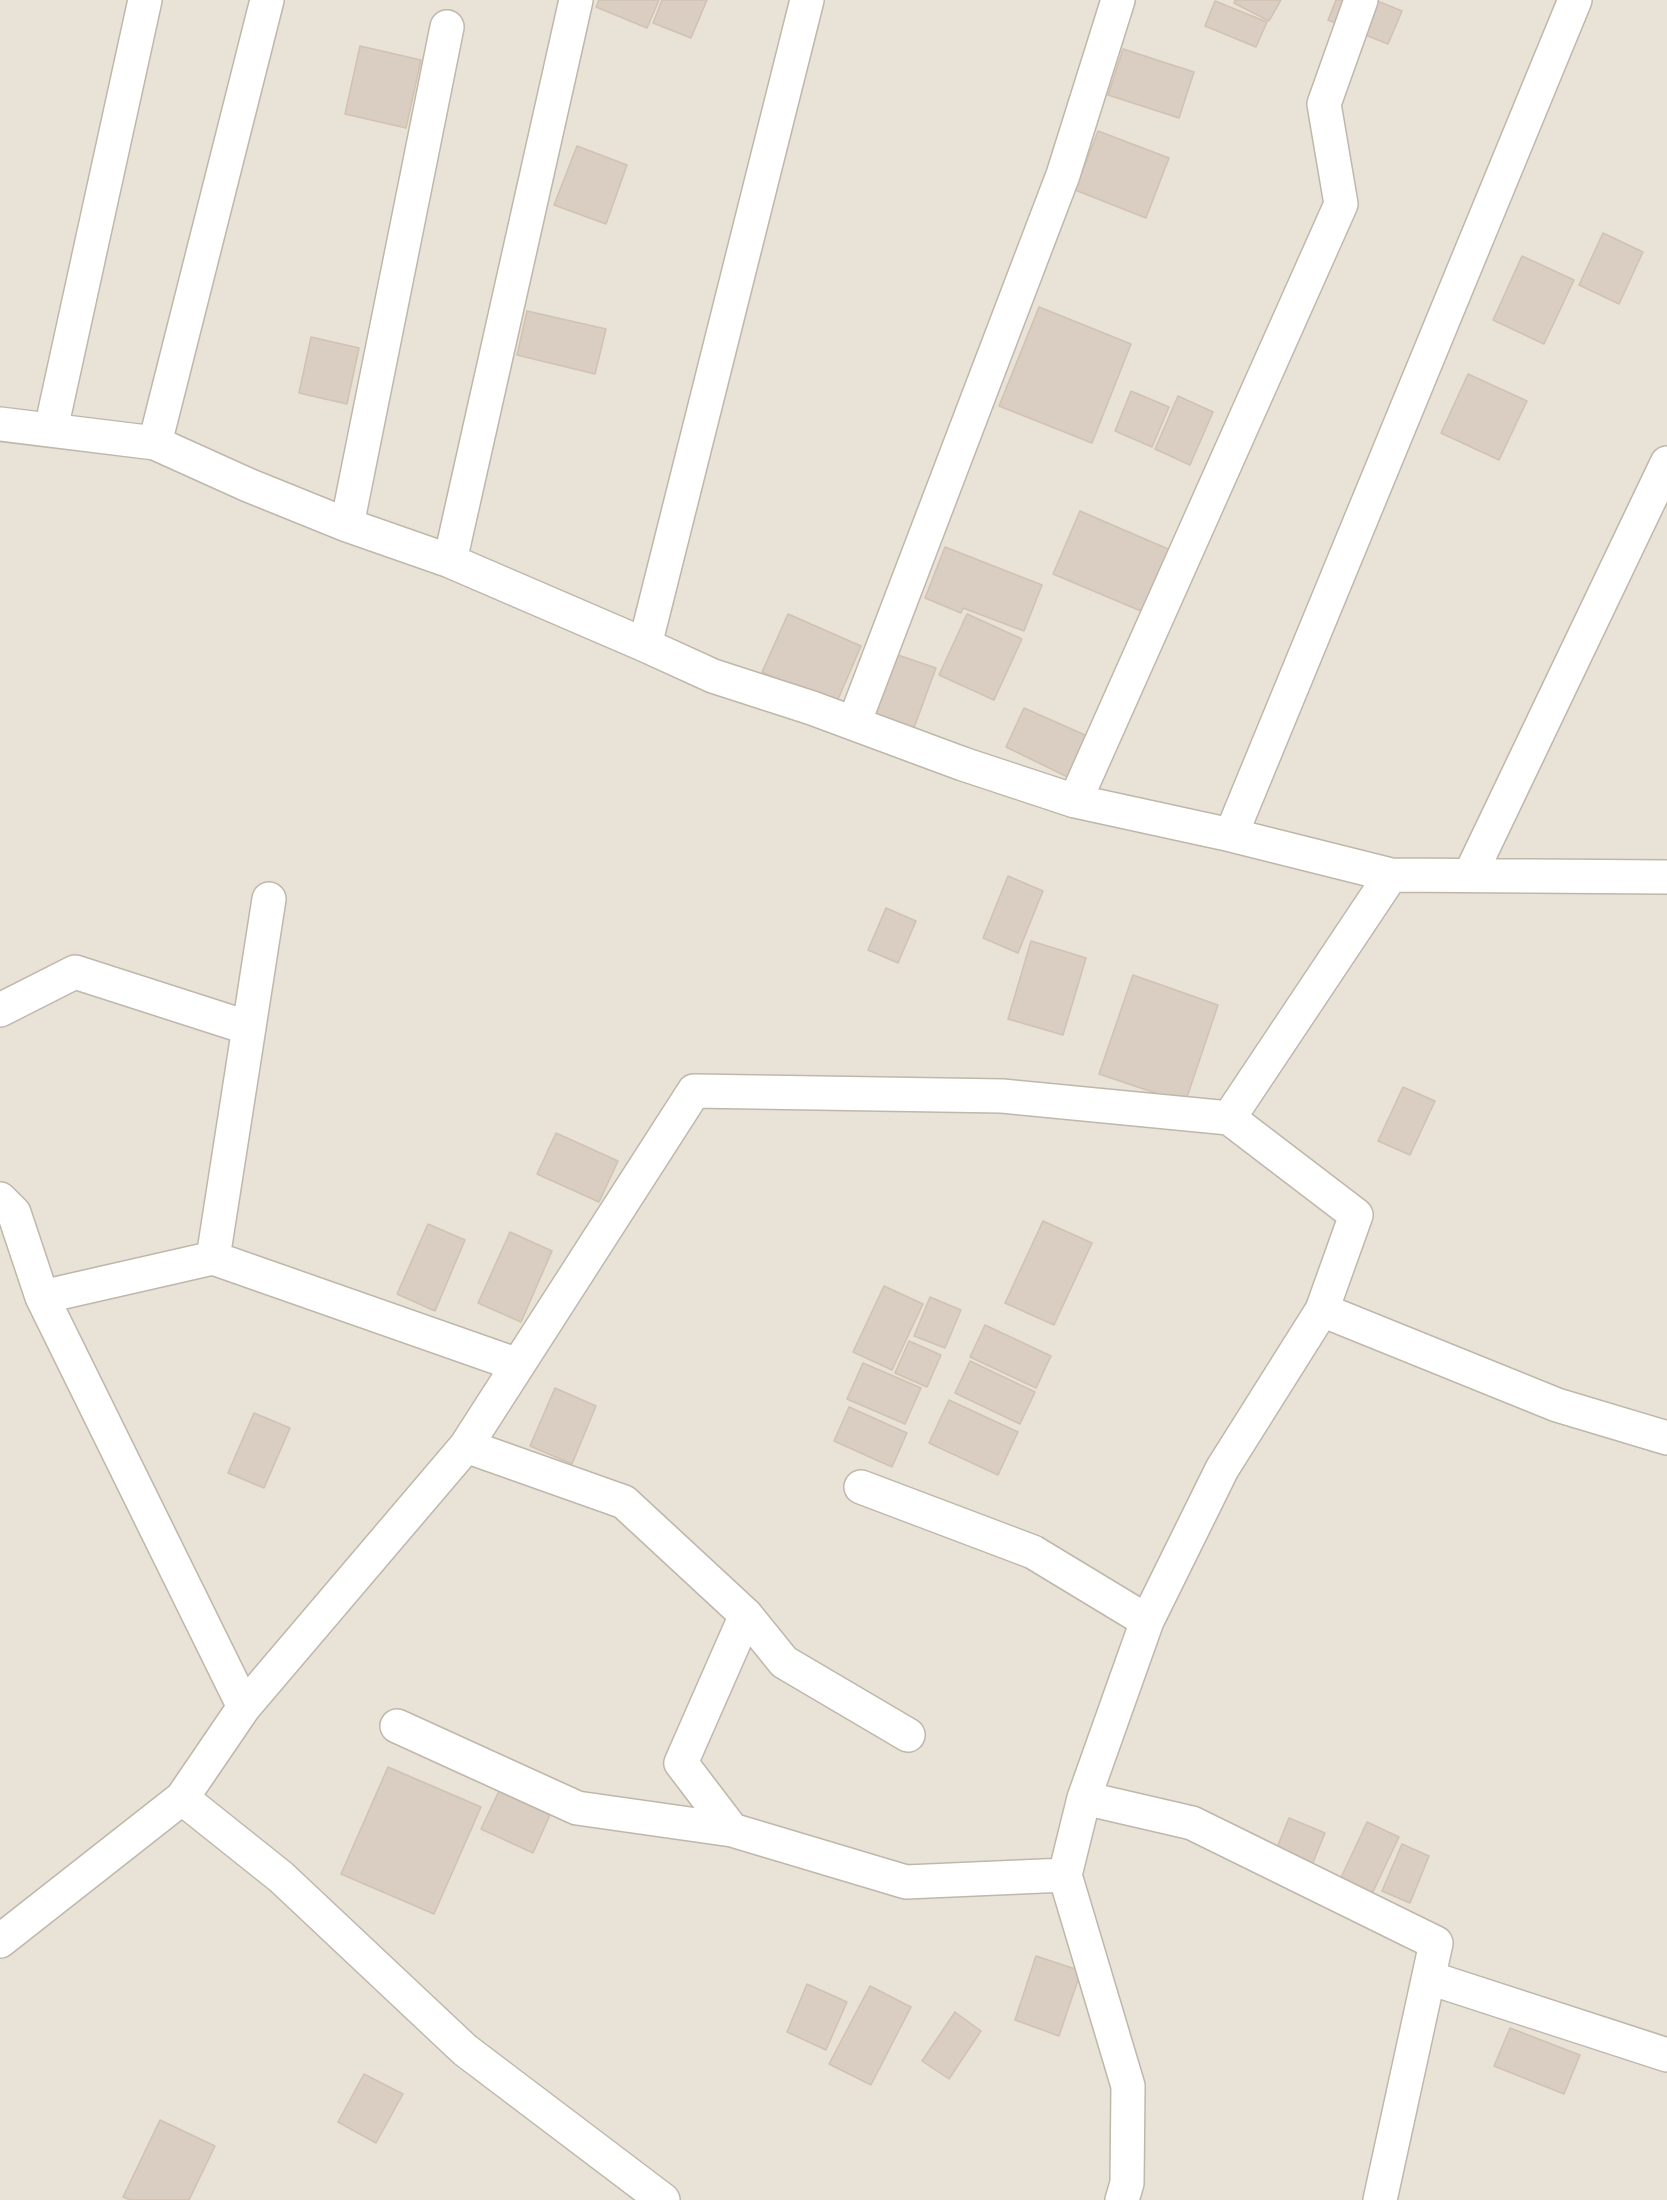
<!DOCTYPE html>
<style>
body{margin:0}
canvas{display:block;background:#f4f0e9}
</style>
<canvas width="1667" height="2200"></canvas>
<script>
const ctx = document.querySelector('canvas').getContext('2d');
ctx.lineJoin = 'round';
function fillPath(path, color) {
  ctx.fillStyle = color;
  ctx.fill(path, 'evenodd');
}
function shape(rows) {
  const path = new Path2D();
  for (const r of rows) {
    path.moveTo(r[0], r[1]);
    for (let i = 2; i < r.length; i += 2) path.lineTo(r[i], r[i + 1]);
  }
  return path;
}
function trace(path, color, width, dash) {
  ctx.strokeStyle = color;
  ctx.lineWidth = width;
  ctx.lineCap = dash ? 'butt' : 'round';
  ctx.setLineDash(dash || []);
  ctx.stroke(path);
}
fillPath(shape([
 [0,0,1667,0,1667,2200,0,2200]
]), '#e8e2d7');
const building = shape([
 [599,0,659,0,647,28,596,7,599,0],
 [662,0,707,0,691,38,653,23,662,0],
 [1235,0,1281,0,1269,21,1234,3,1235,0],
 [1336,0,1375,0,1402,11,1388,44,1328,20,1336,0],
 [1215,1,1267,22,1256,47,1205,26,1215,1],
 [360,46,421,60,406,128,345,114,360,46],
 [1123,49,1194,72,1179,118,1108,95,1123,49],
 [1098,131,1169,158,1146,218,1075,190,1098,131],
 [577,146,627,165,606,224,554,205,577,146],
 [1603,233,1643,252,1619,304,1579,285,1603,233],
 [1522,256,1574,280,1544,344,1493,320,1522,256],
 [1039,307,1131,344,1092,443,999,406,1039,307],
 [527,311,606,329,595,374,517,355,527,311],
 [311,337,359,348,347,404,299,393,311,337],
 [1468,374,1527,401,1499,460,1441,433,1468,374],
 [1131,391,1169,407,1152,447,1115,431,1131,391],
 [1178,396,1213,412,1190,465,1155,449,1178,396],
 [1080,511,1175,552,1148,614,1053,574,1080,511],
 [945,547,1042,585,1024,631,963,608,961,613,925,598,945,547],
 [788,614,861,646,836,704,762,672,788,614],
 [967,614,1022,639,994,700,939,675,967,614],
 [898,655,936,668,911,736,871,718,898,655],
 [1024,708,1094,739,1078,782,1006,747,1024,708],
 [1008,876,1043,891,1018,953,983,938,1008,876],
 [886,908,916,921,898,963,868,950,886,908],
 [1031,941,1086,958,1063,1035,1008,1019,1031,941],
 [1133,975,1218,1005,1185,1103,1099,1074,1133,975],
 [1403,1087,1435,1101,1410,1155,1378,1141,1403,1087],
 [556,1133,618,1161,599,1202,537,1174,556,1133],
 [1043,1221,1092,1243,1054,1325,1005,1303,1043,1221],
 [428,1224,465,1240,435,1311,397,1294,428,1224],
 [510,1232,552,1251,521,1322,478,1303,510,1232],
 [884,1286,923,1304,892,1370,853,1352,884,1286],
 [930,1297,961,1310,945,1348,914,1336,930,1297],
 [985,1325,1051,1356,1036,1388,970,1357,985,1325],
 [909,1341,941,1355,927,1387,895,1373,909,1341],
 [970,1361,1035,1392,1020,1424,955,1393,970,1361],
 [863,1363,921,1388,905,1424,847,1399,863,1363],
 [555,1388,596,1406,572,1464,530,1446,555,1388],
 [949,1400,1018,1432,998,1475,929,1443,949,1400],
 [849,1407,907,1433,892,1467,834,1441,849,1407],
 [254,1413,290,1428,264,1488,228,1473,254,1413],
 [388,1767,481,1807,434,1914,341,1874,388,1767],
 [499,1791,550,1815,533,1853,481,1829,499,1791],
 [1289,1818,1325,1833,1310,1870,1274,1855,1289,1818],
 [1367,1822,1399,1837,1370,1898,1338,1884,1367,1822],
 [1402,1844,1429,1856,1410,1903,1382,1891,1402,1844],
 [1036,1956,1081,1971,1059,2036,1015,2020,1036,1956],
 [807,1984,847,2002,826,2050,787,2032,807,1984],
 [870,1986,911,2007,871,2085,829,2064,870,1986],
 [955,2012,981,2031,949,2079,922,2061,955,2012],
 [1510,2028,1580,2055,1564,2094,1494,2066,1510,2028],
 [364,2074,403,2094,376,2143,338,2122,364,2074],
 [160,2120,215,2146,189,2200,130,2200,123,2197,160,2120]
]);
fillPath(building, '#d9cec1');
trace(building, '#d1c2b1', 1.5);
const street = shape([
 [0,424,155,443,248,485,347,525,450,561,645,645,713,676,812,708,963,764,1075,801,1231,835,1391,875,1667,877],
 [51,429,145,0],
 [155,443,267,0],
 [347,525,447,27],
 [450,561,576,0],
 [645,645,807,0],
 [854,723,1063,175,1118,0],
 [1075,801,1341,204,1324,104,1361,0],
 [1231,835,1575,0],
 [1470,875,1667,463],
 [0,1010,75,972,249,1028],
 [1229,1118,1356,1215,1322,1310,1557,1405,1667,1438],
 [0,1199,14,1213,42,1297,244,1707],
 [213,1258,269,899],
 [42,1297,213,1258,518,1365],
 [1322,1310,1222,1469,1147,1621,1084,1798,1192,1823,1436,1943,1380,2200],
 [466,1446,624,1502,746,1615,681,1763,732,1830,906,1882,1065,1875,1084,1798],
 [861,1487,1033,1552,1147,1621],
 [746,1615,784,1662,908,1735],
 [397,1726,577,1808,732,1830],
 [182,1798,281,1877,465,2050,663,2200],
 [1065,1875,1128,2086,1127,2183,1122,2200],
 [0,1941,182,1798,244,1707,466,1446,694,1091,1002,1096,1229,1118,1391,875],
 [1430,1978,1667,2055]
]);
trace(street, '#c0b7ab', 36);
trace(street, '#fff', 33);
</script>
